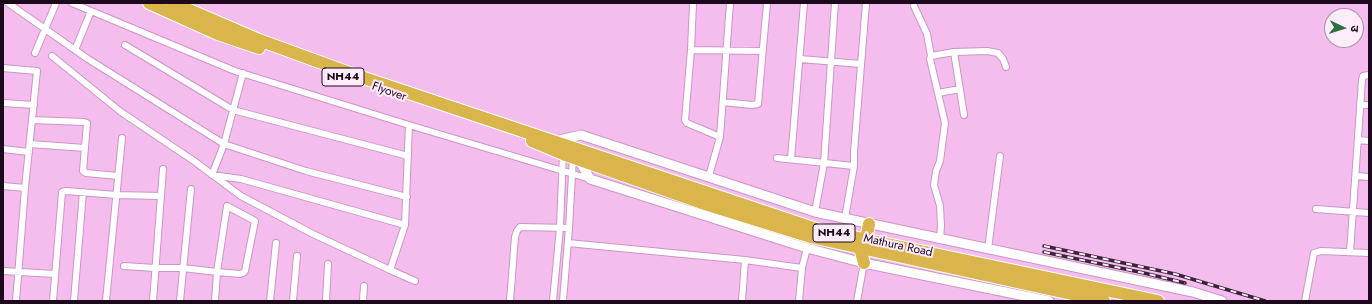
<!DOCTYPE html>
<meta charset="utf-8">
<style>
body{margin:0}
#map{position:relative;width:1372px;height:304px;overflow:hidden;background:#f5bcee;font-family:Jost,"Noto Sans Devanagari",sans-serif}
canvas{display:block}
.frame{position:absolute;inset:0;border:4px solid #1d091c;pointer-events:none}
.north{position:absolute;left:1324px;top:8px;width:40px;height:40px;box-sizing:border-box;background:#feecfb;border:1px solid #a491a2;border-radius:50%;rotate:94deg;font-size:11px;font-weight:700;line-height:16px;text-align:center;color:#1d091c}
.north::after{content:'';display:block;margin:auto;width:14px;height:18px;background:#29723f;clip-path:polygon(50% 0,100% 100%,50% 72%,0 100%)}
</style>
<div id="map">
<canvas width="1372" height="304"></canvas>
<div class="frame"></div>
<div class="north">उ</div>
</div>
<script>
const ctx = document.querySelector('canvas').getContext('2d');
ctx.lineJoin = 'round';
function shape(rows) {
  const path = new Path2D();
  for (const r of rows) {
    path.moveTo(r[0], r[1]);
    for (let i = 2; i < r.length; i += 2) path.lineTo(r[i], r[i + 1]);
  }
  return path;
}
function trace(path, color, width, dash) {
  ctx.strokeStyle = color;
  ctx.lineWidth = width;
  ctx.lineCap = dash ? 'butt' : 'round';
  ctx.setLineDash(dash || []);
  ctx.stroke(path);
}
function label(font, color, halo, rows, align = 'center') {
  ctx.font = font + ' Jost,sans-serif';
  ctx.lineWidth = 4;
  ctx.setLineDash([]);
  ctx.textBaseline = 'middle';
  ctx.strokeStyle = halo;
  ctx.fillStyle = color;
  for (const [text, x, y, turn = 0] of rows) {
    ctx.save();
    ctx.translate(x, y);
    ctx.rotate((+turn || 0) * Math.PI / 180);
    ctx.textAlign = isNaN(turn) ? turn : align;
    if (halo) ctx.strokeText(text, 0, 0);
    ctx.fillText(text, 0, 0);
    ctx.restore();
  }
}
const street = shape([
 [8,3,88,59,224,144,306,171,407,197],
 [72,3,235,71,409,125,590,179],
 [693,3,691,50,685,120,687,123,720,137,709,176],
 [914,6,927,34,931,56,930,59,945,123,940,161,936,171,934,185,940,206,941,226,940,239],
 [125,45,233,110,408,156],
 [75,50,91,11],
 [691,50,762,51],
 [954,52,964,115],
 [35,53,56,3],
 [52,56,121,112,194,161,241,196,313,234,390,270,405,225,409,125],
 [931,56,954,52,987,51,998,53,1003,59,1006,67],
 [800,59,861,64],
 [3,68,37,71,25,188,16,301],
 [243,73,224,144,212,175,241,179,405,225],
 [938,93,960,89],
 [723,102,752,105,758,104,767,3],
 [3,103,34,105],
 [1360,105,1369,105],
 [32,120,84,122,87,123,83,171,86,173,118,176],
 [720,137,730,3],
 [1358,140,1369,141],
 [30,144,85,148],
 [3,149,29,152],
 [777,158,854,166],
 [791,159,804,3],
 [1356,176,1369,177],
 [3,186,25,188],
 [1316,209,1369,213],
 [815,212,824,163,835,3],
 [845,218,854,166,854,152,866,3],
 [568,243,745,260,802,268,799,301],
 [988,249,1000,156],
 [1350,252,1362,80,1363,76,1369,75],
 [124,266,155,268,183,268,217,272,240,274,243,273,245,271,255,221,227,206,217,272,215,301],
 [802,268,807,248],
 [390,270,415,281],
 [3,271,55,274],
 [53,301,62,192,66,191,116,195,161,196],
 [74,301,83,192],
 [106,301,122,138],
 [153,301,163,169],
 [180,301,191,189],
 [270,301,276,243],
 [293,301,297,256],
 [326,301,328,264],
 [363,301,364,286],
 [510,301,515,237,517,231,520,227,569,228],
 [553,301,560,227,563,154],
 [563,301,569,228,573,157],
 [742,301,745,260],
 [857,301,864,263],
 [1305,301,1314,253,1321,251,1369,253]
]);
const secondary = shape([
 [555,141,581,135,815,212,1193,292,1222,301],
 [579,160,590,179,807,248,864,263,1049,301]
]);
const highway = shape([
 [149,3,218,34,259,48],
 [173,3,259,40,355,75,816,229,1158,301],
 [532,141,563,154,708,205,811,237,1104,301],
 [866,239,869,224],
 [860,248,864,263]
]);
trace(street, '#cd95c6', 8);
trace(secondary, '#cd95c6', 11);
trace(highway, '#fff', 14);
trace(street, '#fff', 6);
trace(secondary, '#fff', 9);
trace(highway, '#d9b54c', 12);
const rail = shape([
 [1044,246,1175,274,1265,301],
 [1044,252,1144,273,1185,283]
]);
trace(rail, '#3c233a', 3.5);
trace(rail, '#feecfb', 2, [6]);
for (const [x, y, w] of [
 [343,77,42],
 [834,233,42]
]) {
  const box = new Path2D();
  box.roundRect(x - w / 2, y - 9, w, 18, 3);
  ctx.fillStyle = '#feecfb';
  ctx.fill(box);
  trace(box, '#1d091c', 1);
}
label('bold 11px', '#1d091c', null, [
 ["NH44",343,77],
 ["NH44",834,233]
]);
label('12px', '#1d091c', '#feecfb', [
 ["Flyover",389,92,19],
 ["Mathura Road",898,246,12]
]);
</script>
